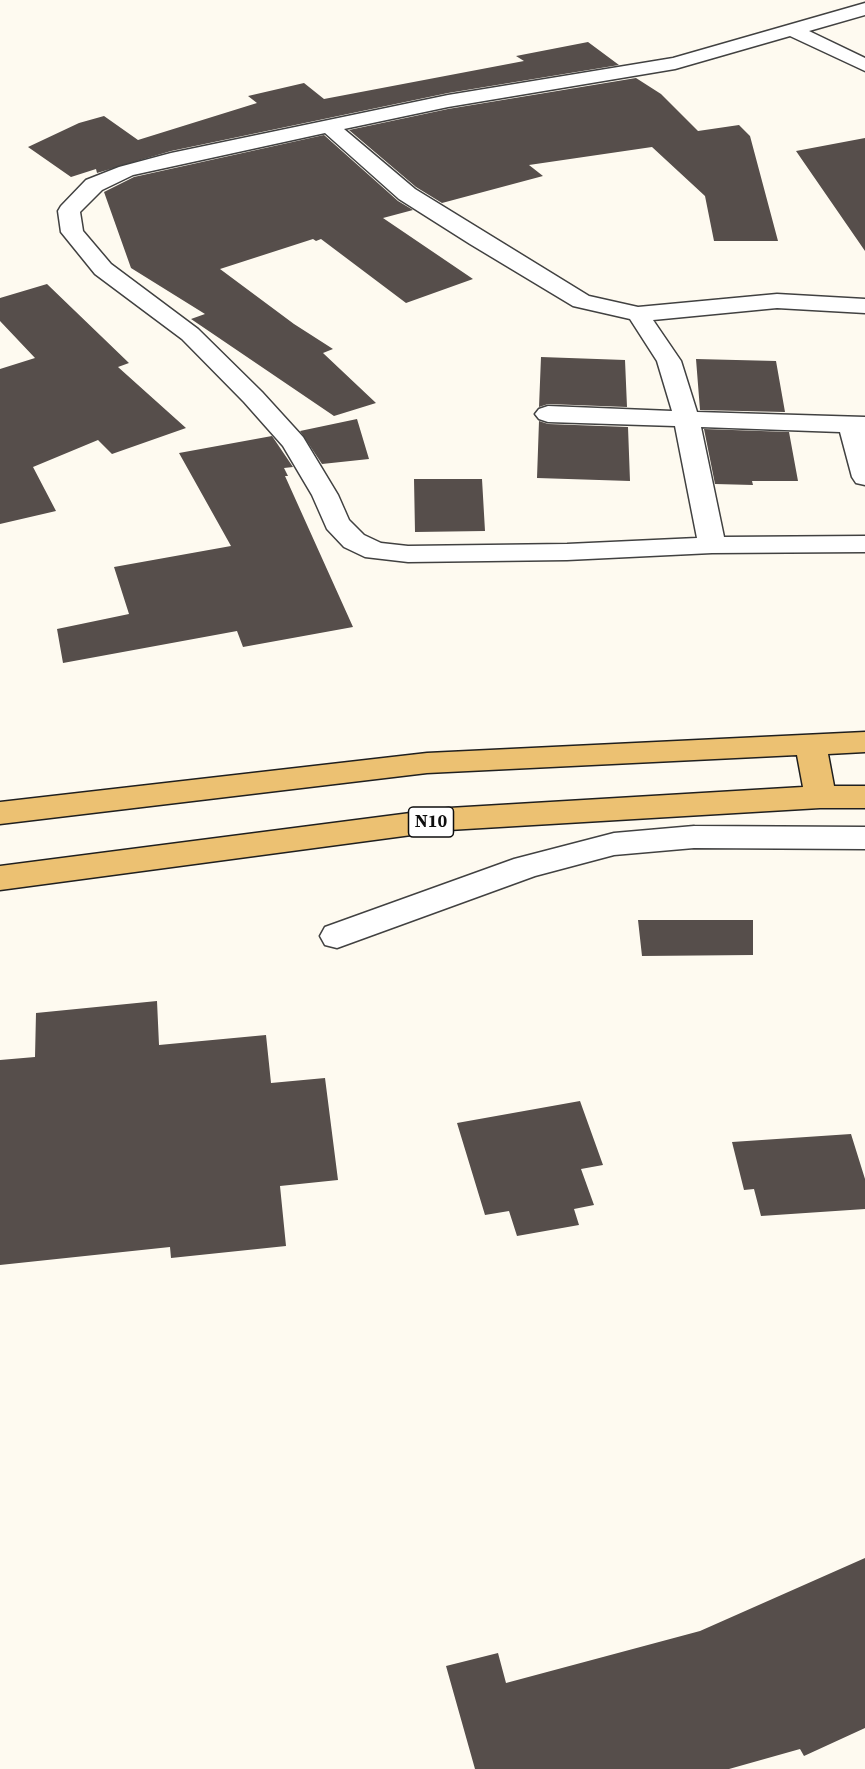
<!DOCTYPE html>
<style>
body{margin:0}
canvas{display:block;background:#fefaf0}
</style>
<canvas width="865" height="1769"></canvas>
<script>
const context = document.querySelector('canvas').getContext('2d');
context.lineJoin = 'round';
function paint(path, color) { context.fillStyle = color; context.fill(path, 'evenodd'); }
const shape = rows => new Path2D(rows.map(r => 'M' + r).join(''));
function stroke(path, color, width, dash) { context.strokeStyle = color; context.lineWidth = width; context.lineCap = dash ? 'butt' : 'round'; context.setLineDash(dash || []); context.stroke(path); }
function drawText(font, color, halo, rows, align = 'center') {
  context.font = font + ' "Source Serif 4",serif'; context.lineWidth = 6; context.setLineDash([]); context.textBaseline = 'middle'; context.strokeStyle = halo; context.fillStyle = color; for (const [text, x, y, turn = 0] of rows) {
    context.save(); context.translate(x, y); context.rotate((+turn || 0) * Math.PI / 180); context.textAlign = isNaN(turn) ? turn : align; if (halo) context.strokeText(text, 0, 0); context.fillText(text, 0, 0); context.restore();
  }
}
paint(shape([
 [588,42,619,65,448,93,171,151,97,173,96,169,71,177,28,147,79,123,104,116,138,140,257,103,248,96,304,83,324,99,524,61,516,56],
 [636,78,661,94,698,131,739,125,750,136,778,241,714,241,705,196,652,147,529,165,543,176,442,203,416,187,349,130,448,109],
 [324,135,398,201,413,210,383,218,473,279,406,303,321,239,316,241,313,239,220,269,294,324,333,349,323,353,376,403,334,416,191,319,205,314,131,268,104,192,134,177],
 [865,138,865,251,796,151],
 [47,284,129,363,118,367,186,428,112,454,98,440,33,467,56,511,0,524,0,369,35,358,0,321,0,298],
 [541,357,625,360,627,407,548,404,539,407],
 [696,359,776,361,785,412,700,410],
 [357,419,369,459,322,464,300,431],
 [539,421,548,424,628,427,630,481,537,478],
 [704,429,789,432,798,481,752,481,753,485,715,484],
 [272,436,293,467,284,468,288,476,285,476,353,627,243,647,237,631,63,663,57,629,129,614,114,567,231,546,179,453],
 [414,479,482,479,485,531,415,532],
 [638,920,753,920,753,955,642,956],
 [157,1001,159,1045,266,1035,271,1083,325,1078,338,1180,280,1186,286,1246,171,1258,170,1247,0,1265,0,1060,35,1057,36,1013],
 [580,1101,603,1165,581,1169,594,1205,574,1209,579,1225,517,1236,509,1211,485,1215,457,1123],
 [851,1134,865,1179,865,1209,761,1216,754,1189,744,1190,732,1142],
 [865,1558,865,1728,804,1756,800,1749,729,1769,475,1769,446,1666,498,1653,506,1683,700,1631]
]), '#564e4b');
const minor = shape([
 [865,3,865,15,809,31,865,58,865,71,790,36,675,69,448,107,344,129,415,189,589,296,638,307,777,294,865,299,865,313,777,308,653,320,681,361,697,412,865,417,865,485,856,483,852,477,840,432,701,427,724,537,865,536,865,552,712,553,567,560,408,562,365,557,344,547,327,529,312,495,283,446,244,402,182,339,95,274,61,232,58,211,61,206,86,180,119,167,171,153,448,95,673,58,865,3],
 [325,133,399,199,470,244,573,306,630,319,657,361,672,411,548,406,539,409,535,414,539,419,548,422,675,426,697,538,567,544,408,546,381,543,364,535,349,520,338,495,303,437,262,392,198,329,111,264,83,231,80,212,102,190,133,175,325,133],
 [694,826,865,827,865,849,694,848,614,855,535,876,337,948,325,945,320,936,325,927,514,859,614,833,694,826]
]);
const major = shape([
 [865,732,865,752,828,754,834,786,865,786,865,808,820,808,449,830,0,890,0,866,449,808,803,787,797,755,427,773,0,824,0,802,427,753,865,732]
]);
stroke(minor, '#414141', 3);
stroke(major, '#1f1f1f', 3);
paint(minor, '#fff');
paint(major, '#ecc172');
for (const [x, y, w] of [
 [431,822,45]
]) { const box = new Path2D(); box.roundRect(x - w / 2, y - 15, w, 30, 4.5); context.fillStyle = '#fff'; context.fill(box); stroke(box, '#0e0e0e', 1.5); }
drawText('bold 18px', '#0e0e0e', null, [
 ["N10",431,822]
]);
</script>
